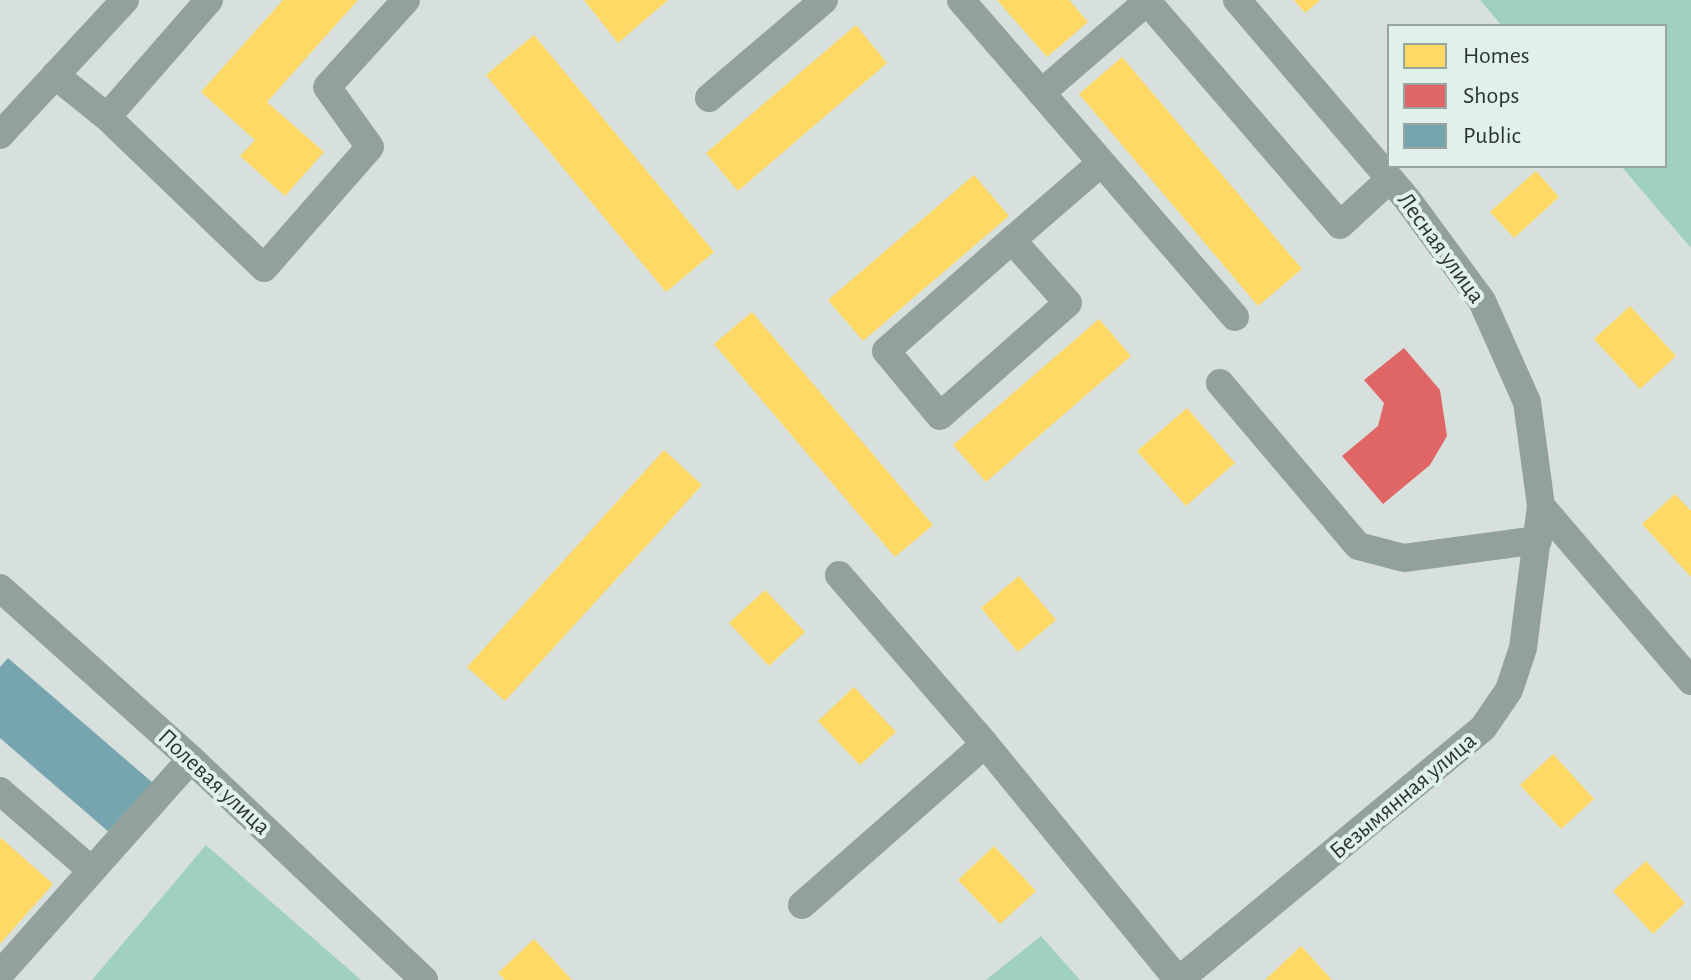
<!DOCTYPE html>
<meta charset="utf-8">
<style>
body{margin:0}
#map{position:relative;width:1691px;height:980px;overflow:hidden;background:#d7e0dd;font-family:"Alegreya Sans",sans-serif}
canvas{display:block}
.legend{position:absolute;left:1387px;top:24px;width:280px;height:144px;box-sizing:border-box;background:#e0f1eb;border:2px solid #98a5a1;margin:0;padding:10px 14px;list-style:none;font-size:24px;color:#2d3331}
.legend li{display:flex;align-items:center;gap:16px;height:40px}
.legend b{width:40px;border:2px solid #98a5a1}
</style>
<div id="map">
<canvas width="1691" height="980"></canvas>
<ul class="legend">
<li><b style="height:22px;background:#ffd966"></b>Homes</li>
<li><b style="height:22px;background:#e06666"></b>Shops</li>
<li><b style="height:22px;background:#76a5af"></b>Public</li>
</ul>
</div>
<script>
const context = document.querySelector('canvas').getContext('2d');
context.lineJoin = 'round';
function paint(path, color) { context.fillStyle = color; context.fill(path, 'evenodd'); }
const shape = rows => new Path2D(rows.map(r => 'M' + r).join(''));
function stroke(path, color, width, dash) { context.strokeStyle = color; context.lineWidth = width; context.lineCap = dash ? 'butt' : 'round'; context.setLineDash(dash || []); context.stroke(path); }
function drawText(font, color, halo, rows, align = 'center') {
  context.font = font + ' "Alegreya Sans",sans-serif'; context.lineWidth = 8; context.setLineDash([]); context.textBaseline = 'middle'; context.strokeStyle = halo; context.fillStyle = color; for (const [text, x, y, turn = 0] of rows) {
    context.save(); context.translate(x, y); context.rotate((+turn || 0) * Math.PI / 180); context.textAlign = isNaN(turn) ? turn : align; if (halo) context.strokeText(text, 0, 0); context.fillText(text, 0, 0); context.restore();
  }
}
paint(shape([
 [1480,0,1691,0,1691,248,1621,166,1665,166,1665,26,1502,26],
 [206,845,361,980,92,980],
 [1041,936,1080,980,986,980]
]), '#9fd0c0');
paint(shape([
 [283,0,358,0,267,102,324,152,285,196,240,156,255,140,201,92],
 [584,0,668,0,618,43],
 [997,0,1069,0,1088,22,1047,57],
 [1294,0,1320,0,1305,13],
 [856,25,887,63,738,191,706,153],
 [534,35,714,252,666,292,486,75],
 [1122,57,1302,269,1258,306,1079,94],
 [1536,171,1559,197,1514,238,1490,212],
 [974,175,1009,216,863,341,828,300],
 [1630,306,1676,356,1640,389,1594,339],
 [752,312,933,525,895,557,714,344],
 [1099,319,1131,356,986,482,953,445],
 [1187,408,1235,463,1186,506,1137,451],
 [664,450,702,485,505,701,467,667],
 [1675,494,1691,511,1691,577,1642,524],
 [1019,576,1056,620,1018,652,981,608],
 [765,590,805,632,769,666,729,623],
 [854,687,896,732,860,765,818,721],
 [1553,754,1594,799,1561,829,1520,785],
 [0,837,53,884,0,944],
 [994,846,1036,891,1000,924,958,880],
 [1646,861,1685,903,1653,934,1613,891],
 [534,939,572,980,505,980,498,973],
 [1301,946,1332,980,1265,980]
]), '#ffd966');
paint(shape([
 [1404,348,1440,390,1447,436,1430,465,1383,504,1342,456,1378,426,1384,403,1364,380]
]), '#e06666');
paint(shape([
 [8,658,153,783,110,833,0,738,0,667]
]), '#76a5af');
stroke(shape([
 [961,0,1235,317],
 [1146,0,1340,225,1390,179],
 [55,75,107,117,264,268,370,147,327,87,406,0],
 [1041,93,1149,0],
 [709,98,824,0],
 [107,117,209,0],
 [0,135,125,0],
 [1012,240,886,351,940,416,1068,303,1012,240,1101,163],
 [1220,383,1358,546,1404,558,1538,540],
 [1541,506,1691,681],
 [839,575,985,744,1178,980],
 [0,588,191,759,424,980],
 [0,791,90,869],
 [802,905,985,744],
 [0,974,191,759],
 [1179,980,1483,728,1509,690,1523,648,1541,506,1527,402,1482,301,1407,199,1237,0]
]), '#92a19c', 28);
drawText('24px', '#2d3331', '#e0f1eb', [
 ["Лесная улица",1441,248,54],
 ["Полевая улица",214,782,43],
 ["Безымянная улица",1403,796,-40]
]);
</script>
